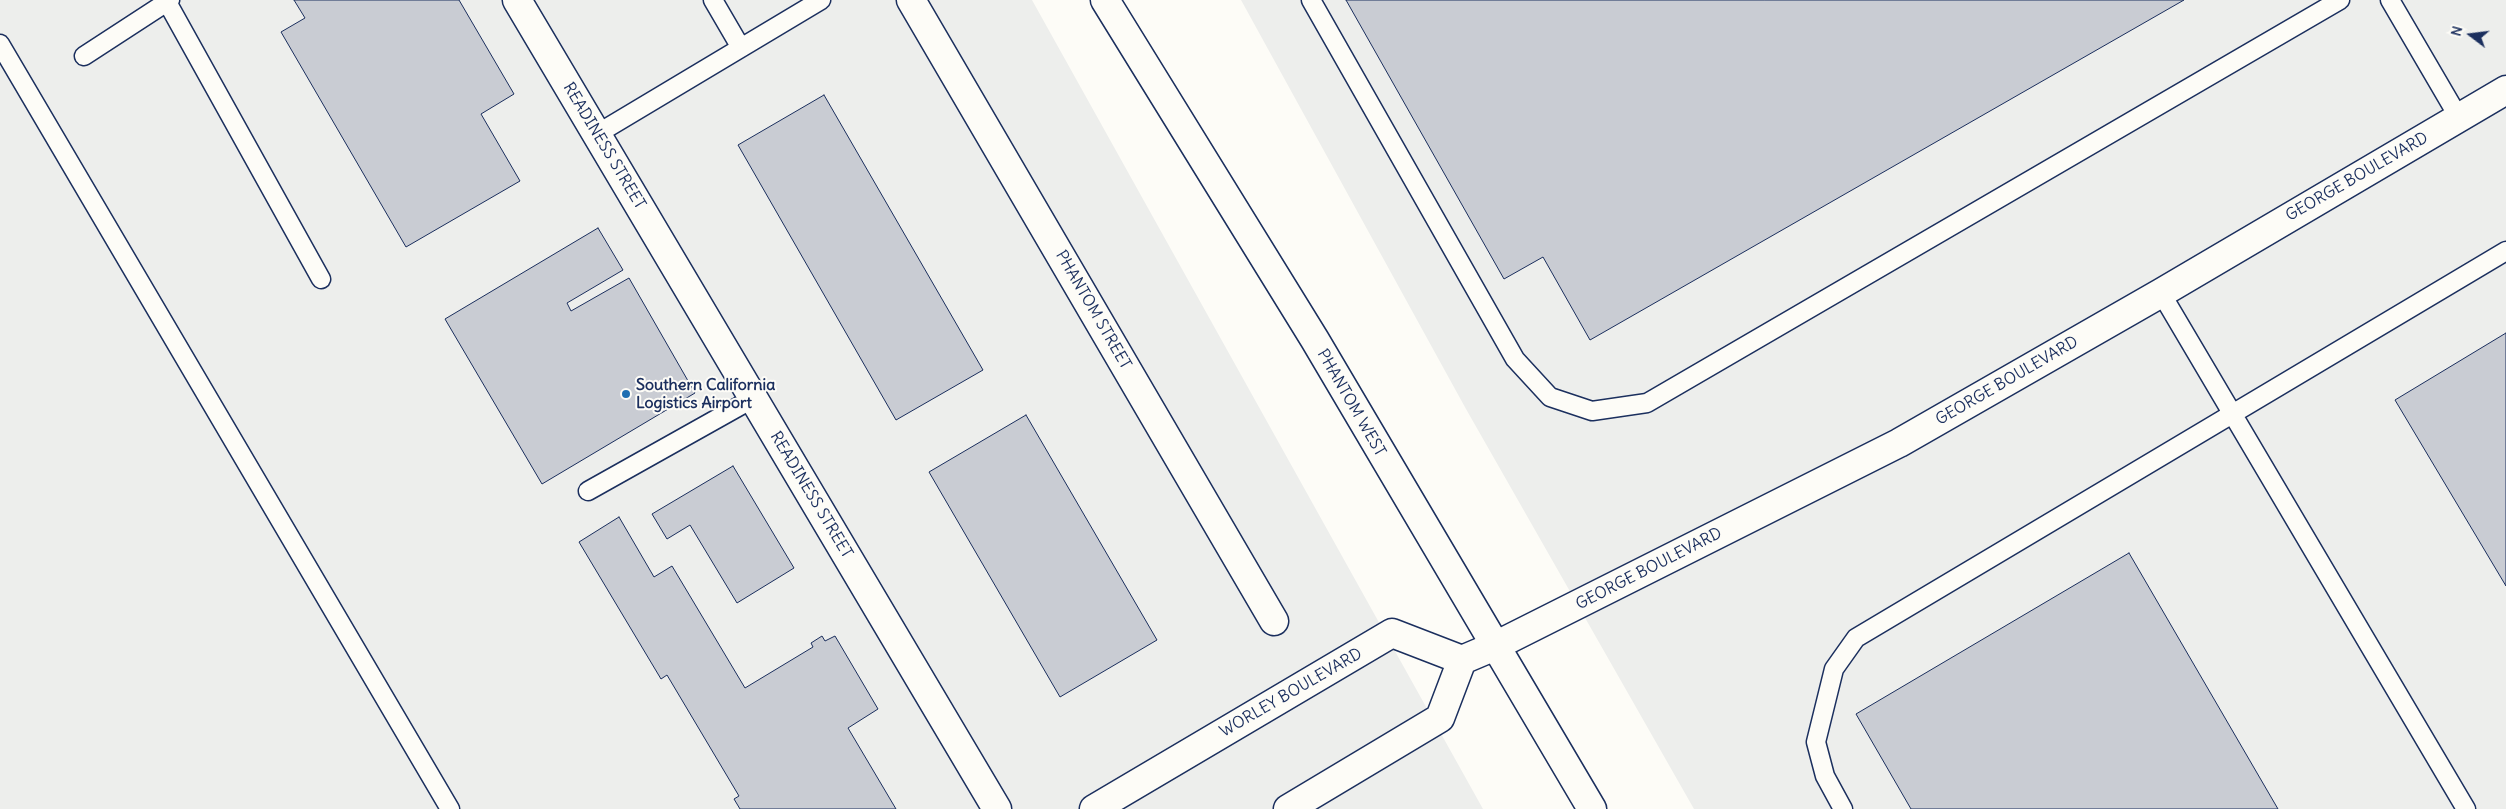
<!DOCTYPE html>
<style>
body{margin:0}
#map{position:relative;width:2506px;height:809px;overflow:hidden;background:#fdfcf7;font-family:Delius,sans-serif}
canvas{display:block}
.north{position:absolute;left:2446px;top:10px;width:50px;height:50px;-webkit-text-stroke:4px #fdfcf7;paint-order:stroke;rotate:285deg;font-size:14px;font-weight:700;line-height:20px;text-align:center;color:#1b2f5e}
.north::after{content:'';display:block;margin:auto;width:18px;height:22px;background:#1b2f5e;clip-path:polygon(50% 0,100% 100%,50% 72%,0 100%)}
</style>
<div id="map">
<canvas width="2506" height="809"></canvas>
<div class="north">N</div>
</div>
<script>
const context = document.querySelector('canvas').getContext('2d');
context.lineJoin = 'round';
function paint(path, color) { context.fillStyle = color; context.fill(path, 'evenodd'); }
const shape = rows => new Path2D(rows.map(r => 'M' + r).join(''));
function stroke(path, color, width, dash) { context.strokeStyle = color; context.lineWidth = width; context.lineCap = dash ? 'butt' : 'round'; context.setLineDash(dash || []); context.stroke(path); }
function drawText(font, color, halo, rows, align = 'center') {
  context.font = font + ' Delius,sans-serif'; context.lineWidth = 4; context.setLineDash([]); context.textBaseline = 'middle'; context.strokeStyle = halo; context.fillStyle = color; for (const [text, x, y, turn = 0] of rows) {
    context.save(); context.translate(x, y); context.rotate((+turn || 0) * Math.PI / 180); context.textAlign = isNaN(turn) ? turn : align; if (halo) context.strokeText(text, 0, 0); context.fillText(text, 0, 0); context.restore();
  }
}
paint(shape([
 [0,0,1032,0,1483,809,0,809],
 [1241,0,2506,0,2506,809,1694,809,1466,409]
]), '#edeeec');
const building = shape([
 [294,0,459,0,514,94,481,114,520,181,406,247,281,32,305,18,294,0],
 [1346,0,2184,0,1590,340,1543,257,1504,279,1346,0],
 [824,95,983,370,896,420,738,145,824,95],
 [598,228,623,270,567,303,571,311,629,278,695,393,542,484,445,319,598,228],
 [2506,333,2506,586,2395,400,2506,333],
 [1026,415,1157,640,1060,697,929,472,1026,415],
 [733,466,794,568,737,603,690,525,667,539,652,514,733,466],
 [619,517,654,577,672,566,745,688,813,647,811,643,822,636,825,641,835,636,878,709,848,728,896,809,740,809,734,799,739,796,667,675,661,679,579,542,619,517],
 [2129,553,2278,809,1911,809,1856,714,2129,553]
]);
paint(building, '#c9ccd3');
stroke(building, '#1b2f5e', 1);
const lane = shape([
 [170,0,167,2,321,279],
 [713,0,741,48],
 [1311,0,1515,359,1550,397,1592,411,1647,403,2340,0],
 [2390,0,2459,118],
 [0,44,450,809],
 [84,56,167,2],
 [597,134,821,0],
 [2161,293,2466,809],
 [588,491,754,398],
 [1843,809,1825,776,1816,742,1834,669,1856,638,2506,251]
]);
const street = shape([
 [517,0,997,809],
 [911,0,1274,621],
 [1094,809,1392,633,1462,660,1495,646,1899,443,2161,293,2506,90],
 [1288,809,1440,718,1462,660]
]);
const secondary = shape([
 [1105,0,1315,340,1592,809]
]);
stroke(lane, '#1b2f5e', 21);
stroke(street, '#1b2f5e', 31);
stroke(secondary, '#1b2f5e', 31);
stroke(lane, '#fdfcf7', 18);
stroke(street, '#fdfcf7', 28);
stroke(secondary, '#fdfcf7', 28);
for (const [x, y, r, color] of [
 [626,394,5,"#1f6fb2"]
]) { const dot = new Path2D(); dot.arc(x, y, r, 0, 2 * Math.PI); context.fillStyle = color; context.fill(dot); stroke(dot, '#fdfcf7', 2); }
drawText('16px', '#1b2f5e', '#fdfcf7', [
 ["READINESS STREET",604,146,59],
 ["GEORGE BOULEVARD",2357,177,-30],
 ["PHANTOM STREET",1093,310,60],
 ["GEORGE BOULEVARD",2007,381,-30],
 ["PHANTOM WEST",1351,403,60],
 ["READINESS STREET",811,495,59],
 ["GEORGE BOULEVARD",1649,569,-27],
 ["WORLEY BOULEVARD",1291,693,-30]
]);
drawText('bold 16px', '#1b2f5e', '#fdfcf7', [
 ["Southern California",636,385],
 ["Logistics Airport",636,403]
], 'left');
</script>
